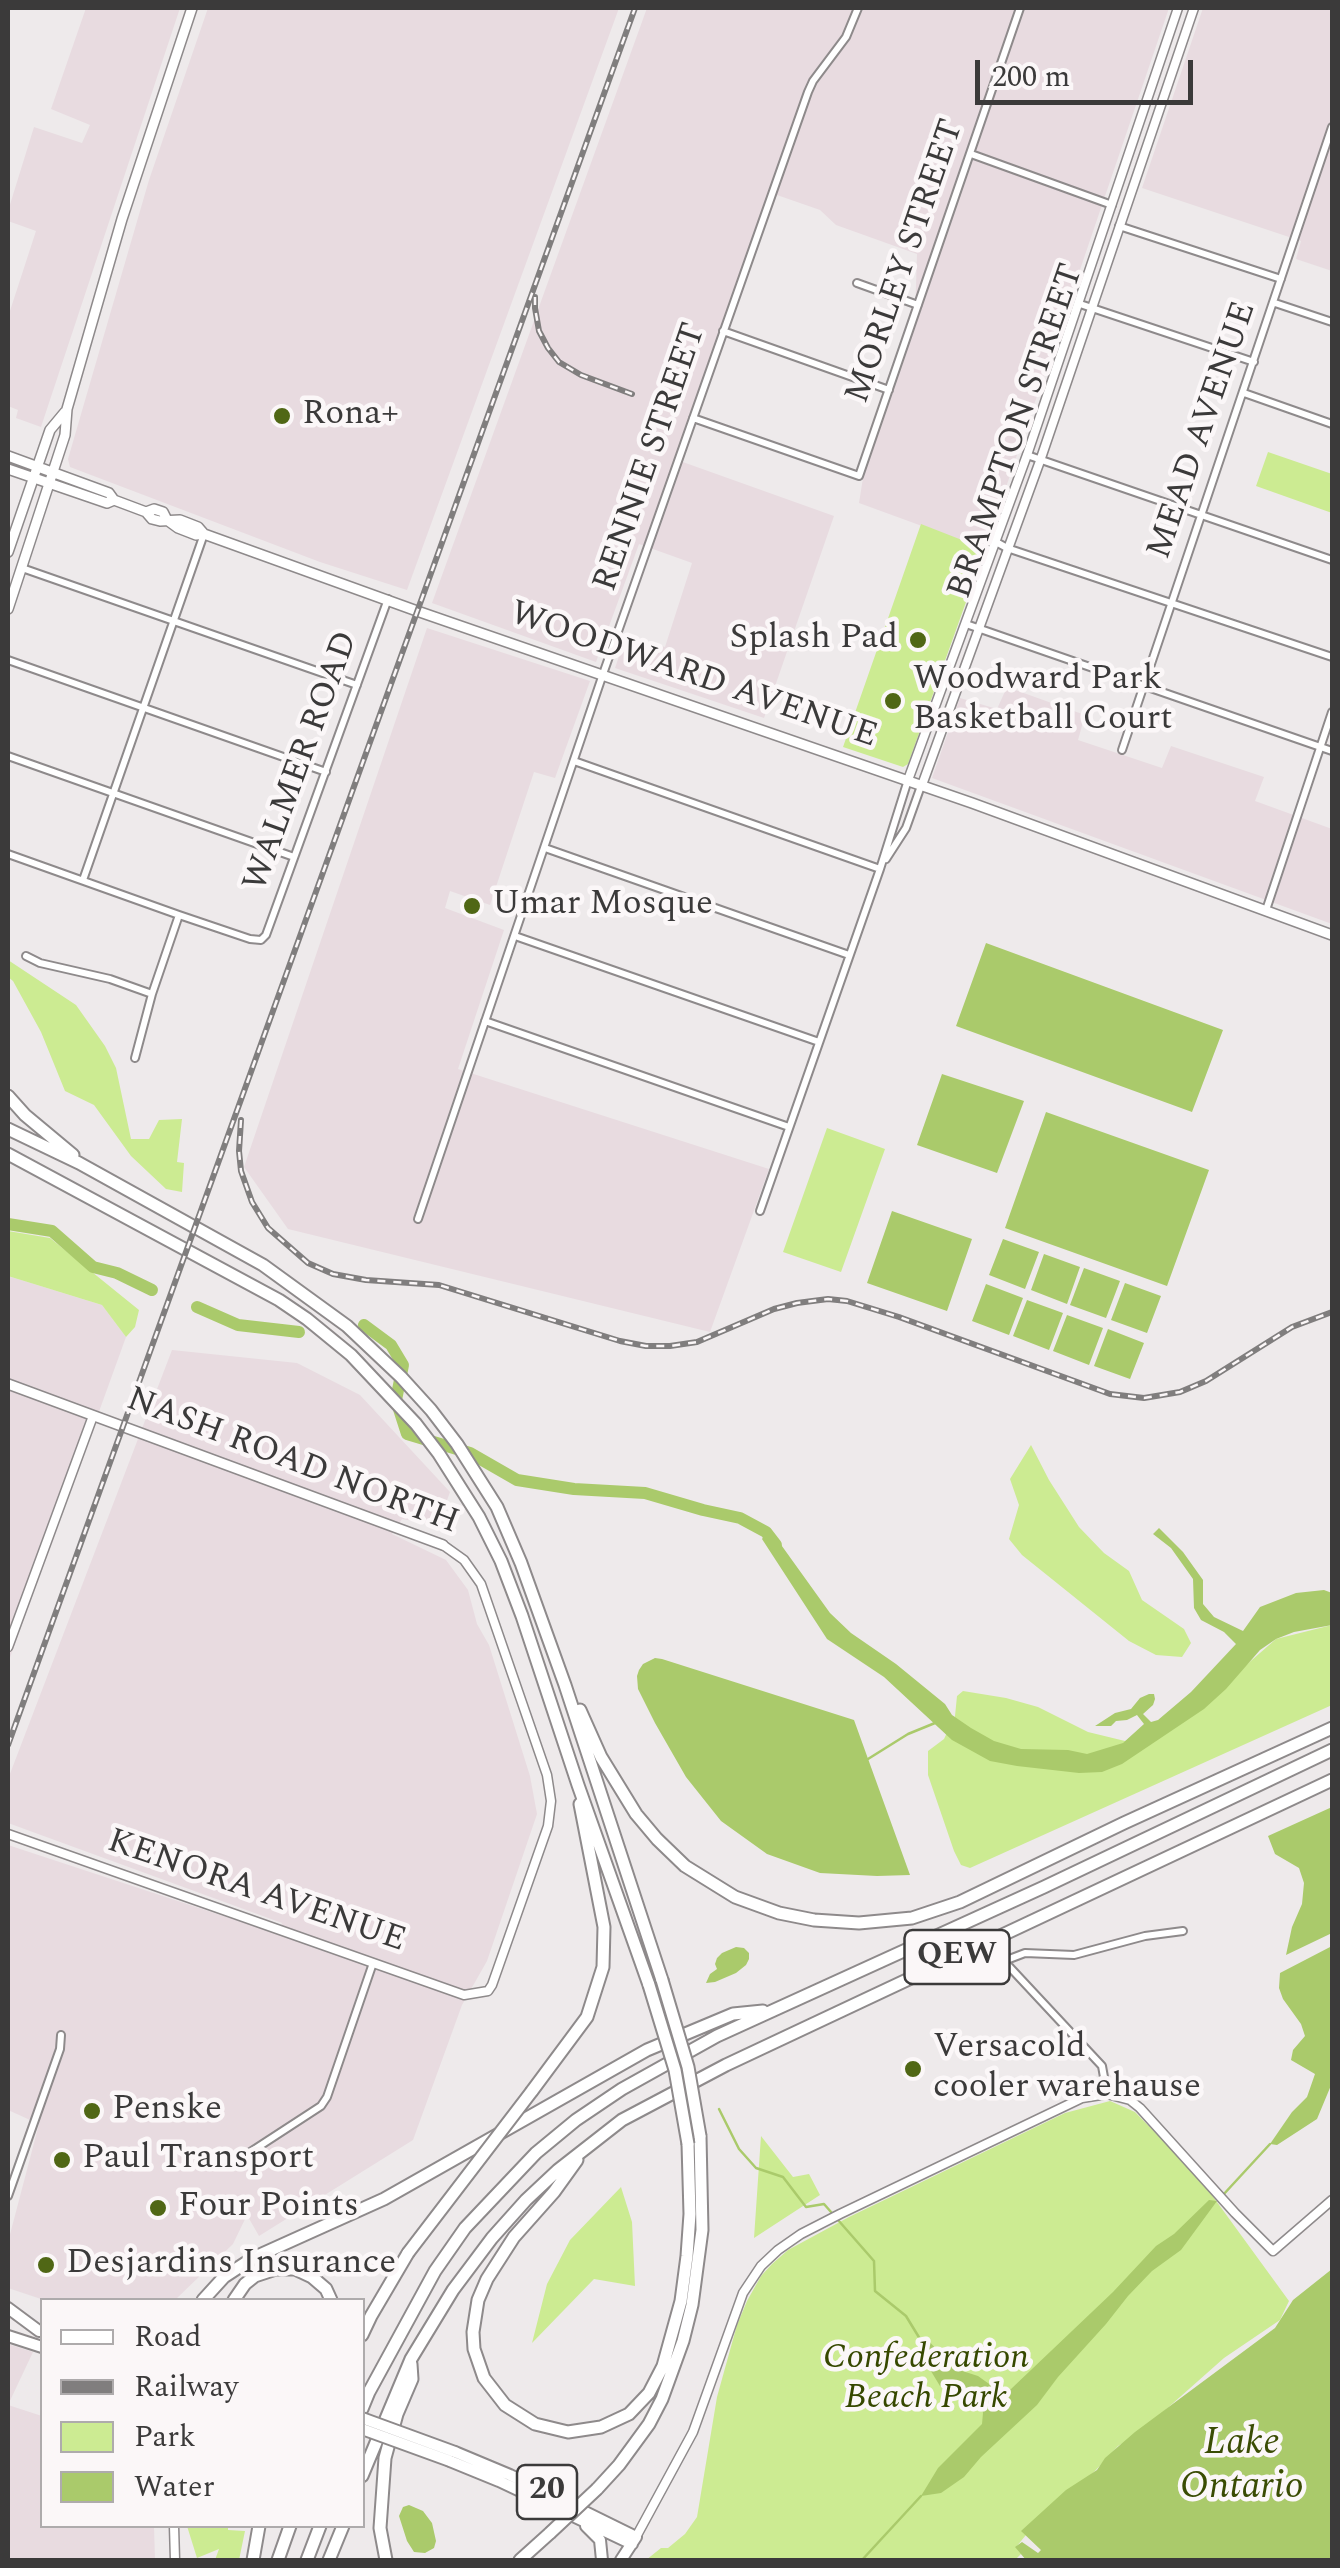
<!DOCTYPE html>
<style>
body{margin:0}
#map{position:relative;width:1340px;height:2568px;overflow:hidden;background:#eeeaeb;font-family:Spectral,serif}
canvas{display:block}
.frame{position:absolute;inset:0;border:10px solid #3b3a3a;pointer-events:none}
.legend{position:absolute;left:40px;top:2298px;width:325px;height:230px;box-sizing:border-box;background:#fbf7f8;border:2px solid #aeabac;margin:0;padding:12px 18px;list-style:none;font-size:30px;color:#3b3a3a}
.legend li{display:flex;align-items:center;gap:20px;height:50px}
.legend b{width:50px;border:2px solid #aeabac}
.scale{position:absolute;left:975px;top:60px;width:218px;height:45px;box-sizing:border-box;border:5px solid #3b3a3a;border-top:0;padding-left:12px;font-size:30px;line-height:35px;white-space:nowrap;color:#3b3a3a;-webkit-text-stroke:8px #fbf7f8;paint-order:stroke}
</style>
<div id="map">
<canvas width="1340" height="2568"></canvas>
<div class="frame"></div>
<ul class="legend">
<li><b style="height:12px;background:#fff"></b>Road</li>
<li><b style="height:12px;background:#807e7e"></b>Railway</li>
<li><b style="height:28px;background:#cceb92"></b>Park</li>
<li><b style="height:28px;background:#aaca6b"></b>Water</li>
</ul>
<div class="scale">200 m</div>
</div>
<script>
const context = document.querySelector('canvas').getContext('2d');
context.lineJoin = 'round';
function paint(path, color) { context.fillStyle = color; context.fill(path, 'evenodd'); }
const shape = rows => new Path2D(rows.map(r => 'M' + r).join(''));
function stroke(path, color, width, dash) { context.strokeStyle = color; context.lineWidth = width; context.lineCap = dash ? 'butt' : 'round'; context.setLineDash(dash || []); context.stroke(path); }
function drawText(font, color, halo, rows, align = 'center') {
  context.font = font + ' Spectral,serif'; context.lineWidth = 9; context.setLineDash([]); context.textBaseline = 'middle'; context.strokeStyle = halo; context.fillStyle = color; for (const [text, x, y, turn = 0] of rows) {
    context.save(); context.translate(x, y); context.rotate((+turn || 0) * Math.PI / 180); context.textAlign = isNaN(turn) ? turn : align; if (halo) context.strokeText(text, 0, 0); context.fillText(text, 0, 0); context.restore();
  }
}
paint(shape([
 [86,8,180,8,41,427,16,418,18,410,8,406,8,317,36,231,8,221,8,211,34,127,82,143,90,125,51,109],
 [208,8,619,8,407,590,320,562,70,467,68,459,149,180],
 [647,8,1169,8,985,549,859,503,863,478,915,317,917,254,836,225,820,210,777,195,725,332,690,413,680,461,834,516,764,718,615,668,626,636,665,647,692,563,639,544,596,662,432,603],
 [1203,8,1332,8,1332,271,1296,259,1301,241,1142,188],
 [427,628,590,681,555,778,534,772,490,905,450,891,445,908,504,930,458,1069,769,1169,710,1332,288,1229,244,1167],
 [1007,687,1085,715,1078,740,1162,768,1171,746,1264,777,1255,801,1332,829,1332,924,932,778,960,698,997,709],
 [8,1276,102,1305,126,1337,8,1663],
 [172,1350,297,1363,360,1395,450,1492,438,1525,402,1519,392,1534,446,1560,468,1590,477,1624,489,1645,530,1776,537,1814,487,1961,462,2005,413,2140,259,2236,247,2215,233,2244,175,2300,44,2300,8,2288,8,2242,39,2124,8,2110,8,1845,278,1934,282,1923,8,1823,8,1779],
 [8,2344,33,2352,8,2405,42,2416,42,2526,154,2526,155,2560,8,2560]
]), '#e8dbe0');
paint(shape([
 [1268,452,1332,474,1332,513,1256,486],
 [921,524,985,549,908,764,903,767,843,747],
 [8,960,76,1005,105,1046,116,1068,131,1139,149,1139,159,1120,182,1119,177,1162,184,1163,182,1192,166,1189,131,1156,94,1105,65,1091,41,1032,13,981,8,977],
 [827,1128,885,1149,841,1272,783,1252],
 [8,1231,50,1238,139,1310,135,1327,126,1337,102,1305,8,1276],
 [1031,1445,1049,1480,1079,1527,1104,1553,1129,1571,1142,1600,1184,1629,1191,1643,1182,1657,1156,1655,1129,1641,1022,1555,1009,1539,1019,1505,1010,1479],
 [1332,1625,1332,1705,970,1868,961,1865,954,1851,928,1775,928,1751,944,1739,955,1716,957,1696,963,1691,1006,1698,1038,1707,1088,1732,1125,1741,1166,1727,1213,1694,1276,1639],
 [1110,2101,1135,2112,1198,2176,1289,2301,1280,2320,1224,2358,1136,2436,1118,2446,1095,2471,1030,2530,1017,2546,1023,2552,1015,2560,646,2560,661,2548,668,2548,685,2534,697,2517,717,2397,737,2325,747,2301,761,2276,772,2264,788,2250,849,2217,1065,2113],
 [761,2136,793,2177,809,2174,820,2195,754,2238],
 [621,2187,632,2222,635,2286,594,2279,532,2343,547,2284,570,2240],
 [187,2526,228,2526,228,2530,245,2531,239,2560,215,2560,219,2549,197,2558]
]), '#cceb92');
paint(shape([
 [986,943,1223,1030,1192,1112,956,1026],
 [942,1074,1024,1101,997,1173,917,1145],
 [1046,1112,1209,1170,1167,1286,1005,1228],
 [892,1211,972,1239,947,1311,867,1283],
 [1003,1239,1039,1252,1025,1289,989,1275],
 [1044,1254,1080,1267,1067,1304,1031,1290],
 [1084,1268,1120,1281,1106,1318,1070,1305],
 [1125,1283,1161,1296,1147,1333,1111,1320],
 [986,1284,1023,1298,1009,1335,972,1321],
 [1027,1300,1063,1313,1049,1350,1013,1336],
 [1067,1315,1103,1328,1089,1365,1053,1351],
 [1108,1329,1144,1343,1130,1379,1094,1366],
 [769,1528,830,1613,851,1633,896,1664,945,1704,952,1715,971,1728,994,1741,1021,1749,1068,1750,1087,1754,1123,1743,1144,1724,1137,1715,1127,1720,1116,1721,1111,1726,1095,1726,1115,1713,1131,1709,1140,1698,1149,1694,1154,1694,1155,1699,1153,1705,1143,1714,1151,1722,1158,1720,1191,1692,1236,1644,1224,1632,1201,1620,1194,1608,1193,1579,1171,1548,1153,1534,1159,1528,1183,1552,1203,1580,1203,1604,1214,1617,1243,1631,1260,1607,1296,1593,1324,1590,1332,1593,1332,1625,1294,1632,1276,1639,1260,1650,1226,1689,1204,1709,1122,1764,1102,1772,1079,1773,1017,1766,990,1761,952,1740,884,1677,827,1639,762,1539],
 [655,1658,662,1659,854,1720,910,1875,877,1876,820,1873,767,1854,721,1821,686,1777,655,1723,638,1689,637,1676,639,1670,643,1664],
 [1332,1807,1332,1933,1286,1955,1292,1927,1302,1904,1304,1883,1299,1868,1275,1854,1268,1836],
 [1332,1946,1332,2083,1317,2119,1277,2145,1270,2144,1292,2112,1307,2097,1315,2074,1291,2060,1293,2050,1305,2036,1301,2024,1283,1999,1279,1988,1280,1973],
 [736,1947,744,1948,749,1953,749,1959,746,1965,736,1973,715,1982,706,1983,710,1974,717,1969,715,1964,717,1958,722,1953],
 [1209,2200,1217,2201,1181,2250,1152,2271,1128,2296,1106,2324,1058,2377,1037,2405,981,2457,964,2477,941,2493,921,2496,938,2468,982,2424,983,2413,981,2404,970,2394,940,2386,923,2358,920,2339,928,2340,953,2368,978,2376,992,2386,1011,2389,1113,2292,1156,2246,1174,2234],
 [1332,2269,1332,2560,1026,2560,1015,2547,1022,2542,1038,2553,1041,2550,1021,2531,1066,2490,1097,2470,1105,2458,1135,2432,1275,2328,1293,2300],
 [409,2505,423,2511,432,2523,436,2541,434,2548,425,2553,414,2552,407,2541,399,2516,403,2507]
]), '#aaca6b');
stroke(shape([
 [868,1759,908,1734,935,1723],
 [719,2109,739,2149,756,2168,783,2177,806,2207,824,2204,874,2261,875,2291,906,2316,920,2339],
 [1223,2195,1270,2144],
 [862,2560,921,2496]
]), '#aaca6b', 2.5);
stroke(shape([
 [8,1224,52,1231,93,1267,117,1273,152,1290],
 [197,1307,238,1325,299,1332],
 [364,1325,391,1345,403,1365,396,1400,407,1434,470,1453,517,1480,574,1489,645,1493,703,1510,740,1518,766,1532,776,1545]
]), '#aaca6b', 12);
const minor = shape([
 [971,154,1112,205],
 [1119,226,1281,279],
 [857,283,918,305],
 [1275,303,1332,322],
 [1080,304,1254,362],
 [723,331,889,390],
 [1244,393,1332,424],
 [693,418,859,476,1020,8],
 [1027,455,1332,560],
 [996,542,1007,548,1332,657],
 [22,568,357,685],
 [966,624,1332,751],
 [8,660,326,772],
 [1122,750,1332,127],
 [8,756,294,857],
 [574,761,880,869],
 [545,848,849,955],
 [8,854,179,915,250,939,261,940,266,935,388,599],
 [886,859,906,828,921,786],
 [83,880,204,534],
 [1266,910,1332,712],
 [515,936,819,1042],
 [26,956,40,963,110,979,152,994],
 [485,1021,789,1127],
 [135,1058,152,994,179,915],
 [760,1211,880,869,908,780],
 [418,1219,603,674,808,92,813,81,846,37,858,8],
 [1107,2094,1102,2066,1004,1961,1025,1953,1074,1955,1145,1936,1183,1931],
 [232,2164,321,2106,327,2097,373,1963],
 [8,2196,60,2049,61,2035]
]);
const tertiary = shape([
 [908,780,1027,455,1178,8],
 [922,785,1040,461,1194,8],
 [8,1647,93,1416],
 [8,1834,464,1995,488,1991,492,1985,548,1826,551,1801,547,1775,481,1584,464,1560,443,1545],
 [174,2526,175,2560],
 [636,2537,693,2432,743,2293,761,2266,778,2250,801,2234,840,2214,1082,2098,1107,2094,1130,2100,1140,2108,1235,2213,1273,2251,1332,2200]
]);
const secondary = shape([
 [8,456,109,493,114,500,146,512,152,519,160,521,180,520,198,527,204,534],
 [8,469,107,503,114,500],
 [146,512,154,509,163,512,167,520,178,528,196,535,204,534,417,611,972,803,1332,935],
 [8,552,50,430,65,412],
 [8,609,65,435,67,409,122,219,192,8],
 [8,1384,443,1545]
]);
const primary = shape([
 [8,2308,39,2331],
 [8,2336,42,2347],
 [455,2452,510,2475,636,2537,621,2560],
 [450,2461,499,2481,632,2544],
 [586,2526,600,2540,602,2560]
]);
const motorway = shape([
 [8,1096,25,1115,73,1155],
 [8,1129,79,1163,263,1265,347,1326,401,1377,431,1410,457,1444,497,1507,521,1563,565,1685,662,1980],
 [8,1154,279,1300,307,1319,351,1355,416,1424,439,1454,479,1517,501,1561,522,1616,578,1785,649,1985],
 [580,1710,601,1757,636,1814,657,1839,685,1866,735,1897,779,1913,814,1920,859,1923,912,1918,960,1902,1124,1823,1332,1728],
 [532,2091,587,2017,603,1967,604,1927,580,1804],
 [577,2160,554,2192,514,2237,487,2279,478,2300,473,2332,474,2349,484,2378,505,2405,535,2424,568,2432,601,2427,629,2414,649,2393,663,2366,681,2301,687,2256,690,2214,688,2144],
 [203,2300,224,2277,253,2258,384,2199,647,2050,733,2014,763,2011],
 [234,2300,245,2284,255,2276,276,2269,295,2269,312,2277,326,2289,331,2300],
 [362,2335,371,2316,408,2253],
 [362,2409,369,2392,435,2271,465,2228,536,2153,576,2120,622,2089,717,2036,1044,1887,1332,1750],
 [362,2476,411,2359,453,2290,492,2238,526,2200,558,2170,622,2120,726,2065,1332,1780],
 [597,2489,619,2465,649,2424,662,2399,683,2341,692,2305,702,2230,700,2136],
 [253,2560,259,2526],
 [278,2560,290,2526],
 [307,2560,320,2526],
 [329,2560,343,2526],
 [386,2560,380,2528,385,2458,397,2414,412,2379,411,2364],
 [520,2560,550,2533]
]);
stroke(minor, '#8e8a8b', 10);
stroke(tertiary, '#8e8a8b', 11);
stroke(secondary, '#8e8a8b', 12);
stroke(primary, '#8e8a8b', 14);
stroke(motorway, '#8e8a8b', 15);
stroke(minor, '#fff', 6);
stroke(tertiary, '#fff', 8);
stroke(secondary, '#fff', 9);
stroke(primary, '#fff', 10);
stroke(motorway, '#fff', 11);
const rail = shape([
 [535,297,535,308,539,331,548,348,559,362,581,375,632,394],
 [241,1120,239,1151,241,1171,252,1202,268,1228,308,1263,333,1274,366,1280,439,1285,620,1341,646,1346,670,1346,697,1342,774,1309,797,1303,828,1299,847,1301,899,1317,1110,1394,1144,1398,1180,1392,1206,1381,1292,1327,1332,1312],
 [8,1745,635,8]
]);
stroke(rail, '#807e7e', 6);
stroke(rail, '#fbf7f8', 2.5, [8]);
const primaryBridge = shape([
 [362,2418,455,2452],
 [362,2429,450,2461]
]);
const motorwayBridge = shape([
 [662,1980,688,2067,700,2136],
 [649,1985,675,2070,688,2144],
 [408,2253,532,2091],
 [550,2533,597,2489]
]);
stroke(primaryBridge, '#8e8a8b', 14, []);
stroke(motorwayBridge, '#8e8a8b', 15, []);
stroke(primaryBridge, '#fff', 10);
stroke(motorwayBridge, '#fff', 11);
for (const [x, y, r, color] of [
 [282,416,10,"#506715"],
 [918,640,10,"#506715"],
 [893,701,10,"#506715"],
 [472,906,10,"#506715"],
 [913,2069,10,"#506715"],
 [92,2111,10,"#506715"],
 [62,2160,10,"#506715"],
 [158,2208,10,"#506715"],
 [46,2265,10,"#506715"]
]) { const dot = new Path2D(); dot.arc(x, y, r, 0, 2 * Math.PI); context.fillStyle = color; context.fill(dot); stroke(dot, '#fbf7f8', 4); }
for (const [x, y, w] of [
 [957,1957,105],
 [547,2492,60]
]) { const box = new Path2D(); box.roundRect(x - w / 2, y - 27, w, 54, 8); context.fillStyle = '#fbf7f8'; context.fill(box); stroke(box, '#3b3a3a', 2.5); }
drawText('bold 32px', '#3b3a3a', null, [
 ["QEW",957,1957],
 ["20",547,2492]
]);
drawText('35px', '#3b3a3a', '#fbf7f8', [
 ["MORLEY STREET",907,262,-71],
 ["MEAD AVENUE",1204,431,-71],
 ["BRAMPTON STREET",1018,432,-71],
 ["RENNIE STREET",652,458,-71],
 ["WOODWARD AVENUE",693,677,19],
 ["WALMER ROAD",303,762,-70],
 ["NASH ROAD NORTH",292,1463,21],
 ["KENORA AVENUE",256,1893,19]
]);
drawText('35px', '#3b3a3a', '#fbf7f8', [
 ["Rona+",302,416],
 ["Splash Pad",898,640,"right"],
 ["Woodward Park",913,681],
 ["Basketball Court",913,721],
 ["Umar Mosque",492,906],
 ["Versacold",933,2049],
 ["cooler warehause",933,2089],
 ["Penske",112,2111],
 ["Paul Transport",82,2160],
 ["Four Points",178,2208],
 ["Desjardins Insurance",66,2265]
], 'left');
drawText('italic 35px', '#364800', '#fbf7f8', [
 ["Confederation",926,2360],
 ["Beach Park",926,2400]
]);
drawText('italic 38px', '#3a4c04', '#fbf7f8', [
 ["Lake",1242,2446],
 ["Ontario",1242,2490]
]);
</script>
